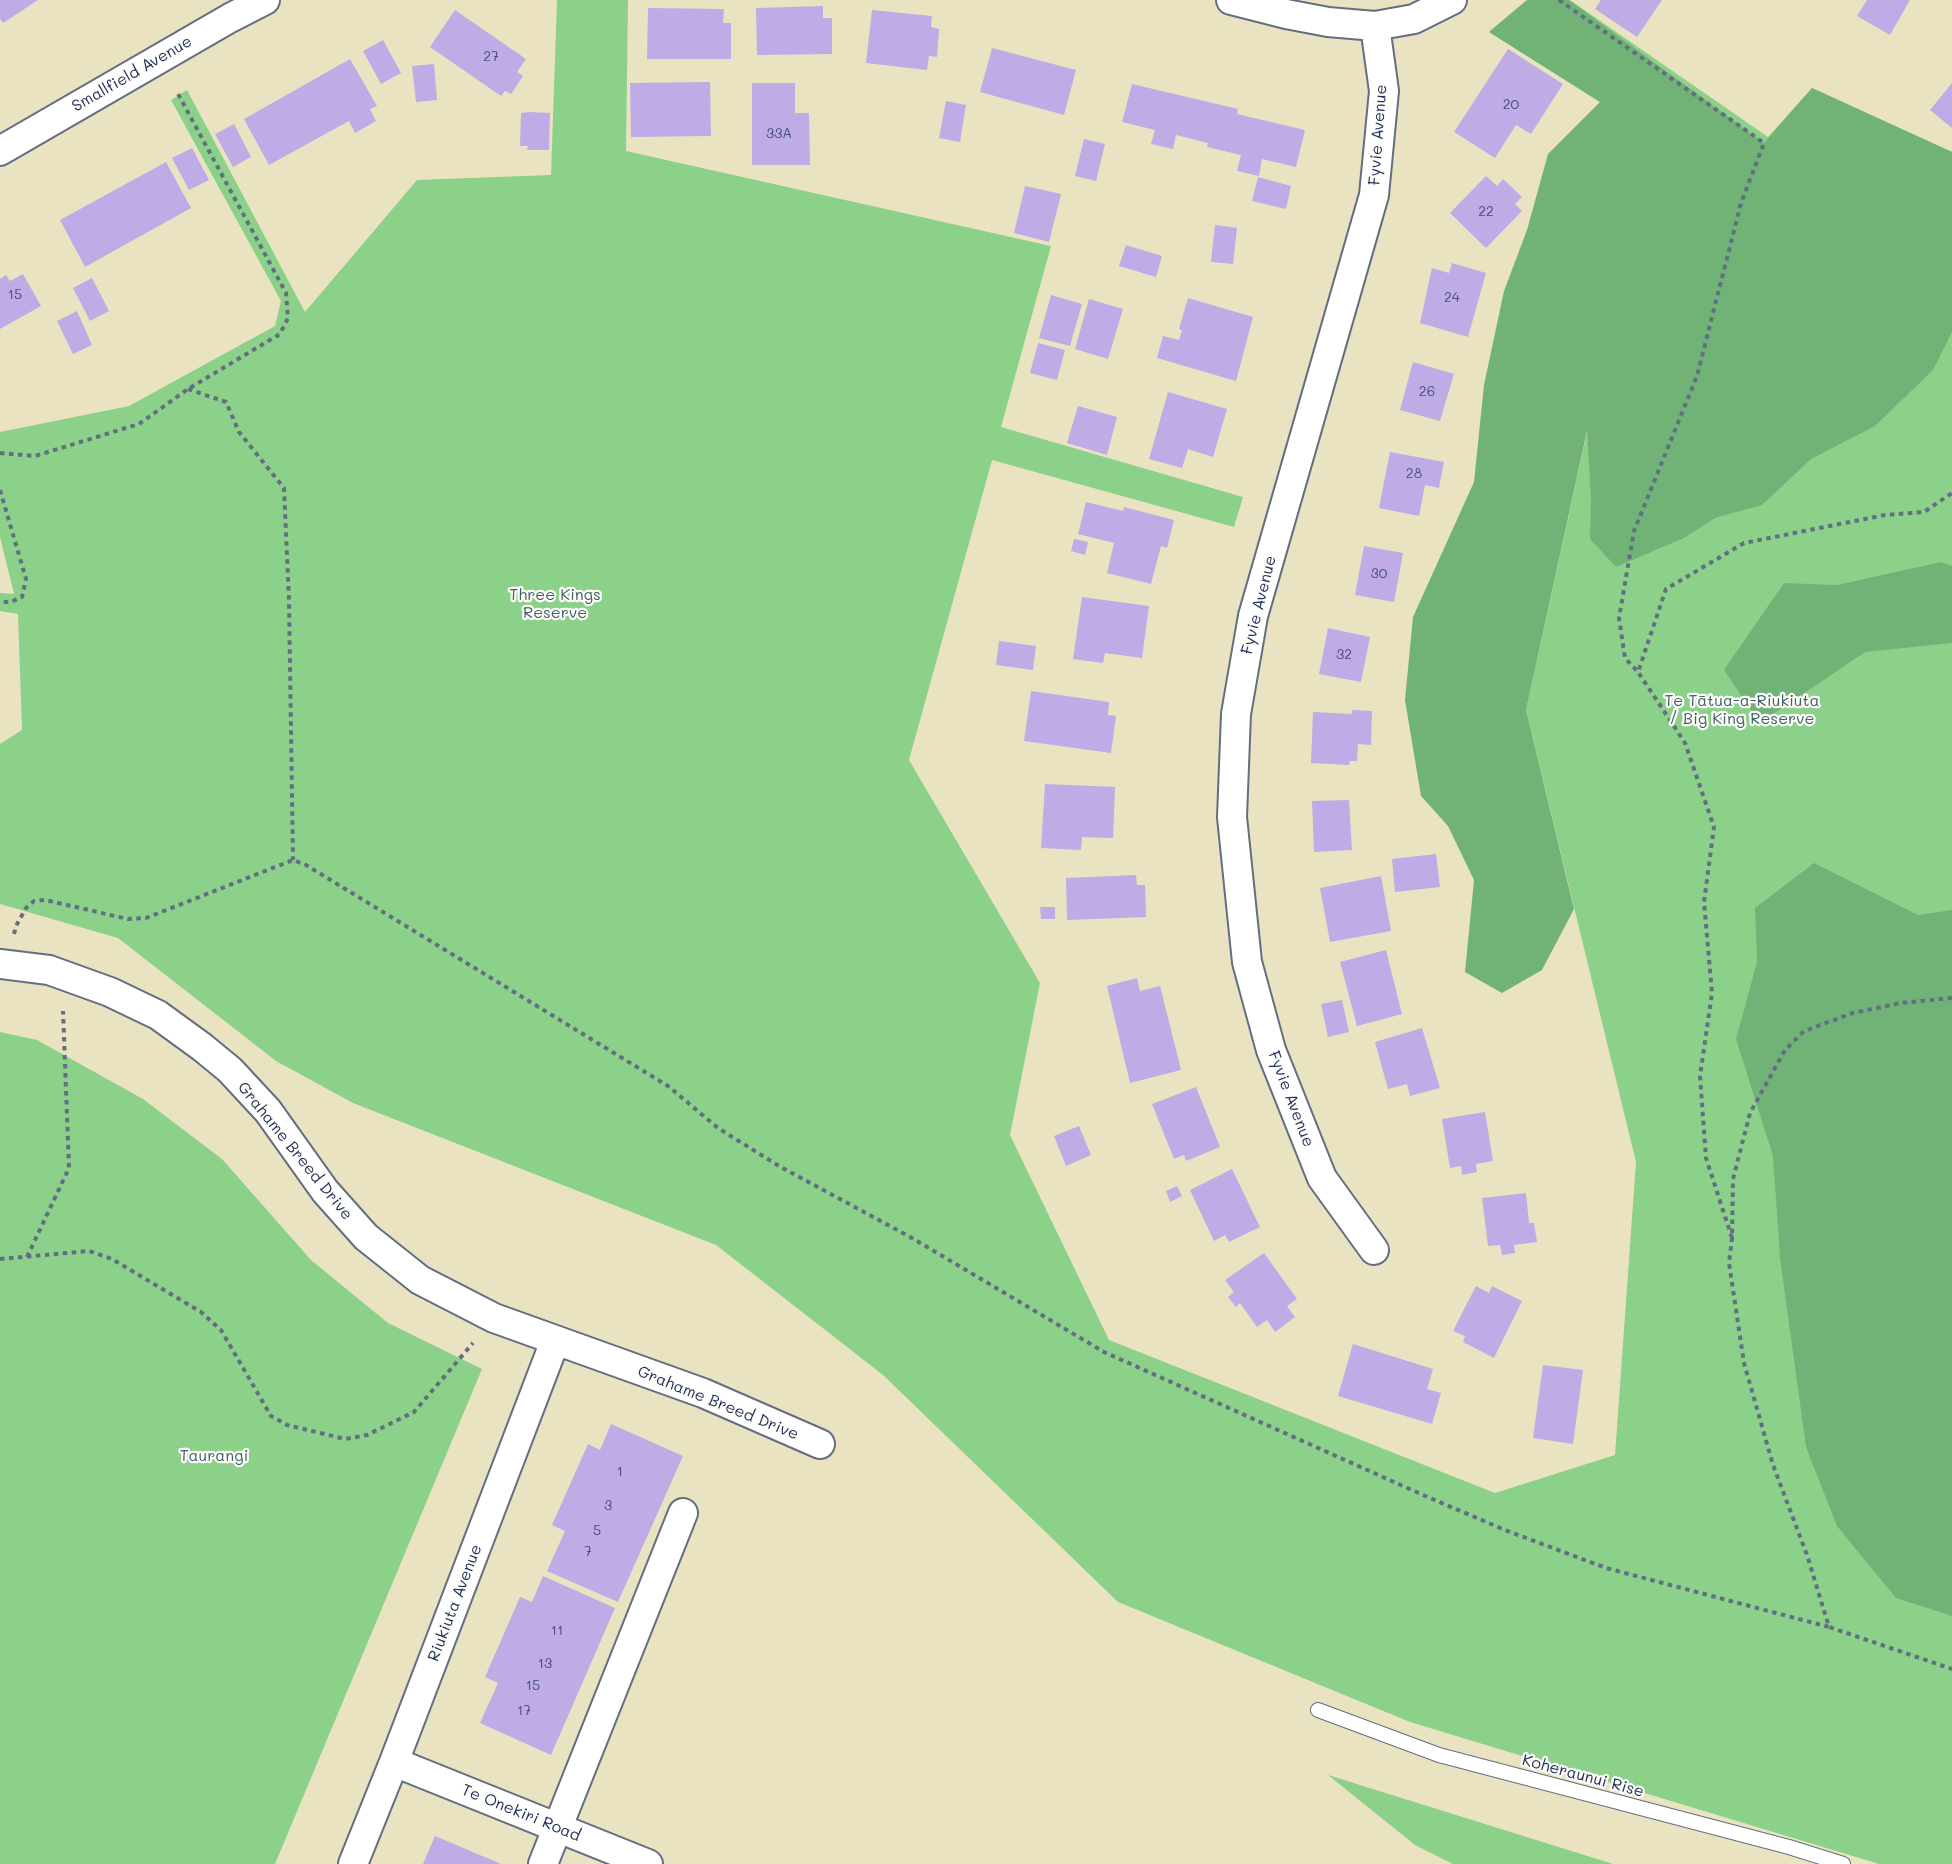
<!DOCTYPE html>
<meta charset="utf-8">
<style>
body{margin:0}
canvas{display:block;background:#eae3c1}
</style>
<canvas width="1952" height="1864"></canvas>
<script>
const context = document.querySelector('canvas').getContext('2d');
context.lineJoin = 'round';
function paint(path, color) { context.fillStyle = color; context.fill(path, 'evenodd'); }
const shape = rows => new Path2D(rows.map(r => 'M' + r).join(''));
function stroke(path, color, width, dash) { context.strokeStyle = color; context.lineWidth = width; context.lineCap = dash ? 'butt' : 'round'; context.setLineDash(dash || []); context.stroke(path); }
function drawText(font, color, halo, rows, align = 'center') {
  context.font = font + ' Mali,sans-serif'; context.lineWidth = 4.5; context.setLineDash([]); context.textBaseline = 'middle'; context.strokeStyle = halo; context.fillStyle = color; for (const [text, x, y, turn = 0] of rows) {
    context.save(); context.translate(x, y); context.rotate((+turn || 0) * Math.PI / 180); context.textAlign = isNaN(turn) ? turn : align; if (halo) context.strokeText(text, 0, 0); context.fillText(text, 0, 0); context.restore();
  }
}
paint(shape([
 [557,0,628,0,626,151,1051,246,1001,427,1243,497,1234,527,992,460,909,760,1040,983,1010,1135,1109,1340,1495,1493,1615,1455,1636,1162,1526,710,1588,428,1600,102,1489,32,1527,0,1570,0,1768,137,1812,88,1952,152,1952,1864,1879,1864,1410,1722,1118,1602,883,1375,716,1245,353,1103,276,1061,118,938,0,904,0,744,22,730,18,614,0,611,0,593,14,594,0,537,0,432,129,406,275,326,281,301,171,100,187,90,305,312,417,180,551,175],
 [0,1032,37,1040,143,1099,222,1159,311,1260,388,1323,482,1369,275,1864,0,1864],
 [1328,1775,1613,1864,1453,1864,1415,1845]
]), '#8cd18a');
paint(shape([
 [1527,0,1569,0,1764,143,1812,88,1952,152,1952,332,1933,370,1875,426,1811,459,1762,505,1715,518,1684,538,1616,567,1590,539,1591,498,1587,431,1526,710,1574,909,1542,970,1502,993,1465,972,1474,880,1448,826,1421,796,1405,700,1413,617,1474,482,1484,385,1504,291,1527,230,1548,154,1600,102,1489,32],
 [1941,562,1952,566,1952,643,1865,652,1760,723,1724,670,1784,583,1837,585],
 [1814,863,1918,915,1952,910,1952,1616,1896,1598,1837,1526,1806,1447,1780,1258,1773,1156,1736,1039,1757,962,1755,908]
]), '#71b376');
paint(shape([
 [0,0,38,0,3,23,0,19],
 [1601,0,1662,0,1637,37,1595,9],
 [1867,0,1910,0,1890,35,1857,16],
 [823,6,823,18,832,18,832,54,757,55,756,8],
 [648,8,724,9,723,23,731,23,731,59,647,59],
 [455,10,526,59,517,72,523,76,511,94,505,91,501,96,430,47],
 [872,10,932,16,931,27,939,29,937,57,929,56,927,70,866,63],
 [383,40,401,73,381,84,363,51],
 [992,48,1076,70,1064,115,980,92],
 [1508,49,1563,84,1531,134,1516,125,1495,158,1454,132],
 [350,59,377,106,370,109,376,121,355,133,349,121,269,165,244,119],
 [434,64,437,100,416,102,412,66],
 [710,82,711,136,631,137,630,83],
 [752,83,795,83,795,113,809,113,810,165,752,165],
 [1952,83,1952,128,1930,110],
 [1132,84,1238,109,1237,114,1305,130,1296,167,1262,159,1259,176,1237,171,1241,155,1207,147,1208,143,1176,135,1173,149,1151,144,1155,130,1122,122],
 [946,101,966,105,960,142,939,138],
 [529,112,550,113,549,150,527,150,528,146,520,146,521,113],
 [234,124,251,157,233,167,215,134],
 [1084,139,1105,144,1096,181,1075,176],
 [192,148,209,180,189,190,172,158],
 [166,162,191,208,85,267,60,220],
 [1486,176,1497,186,1503,179,1522,197,1515,204,1522,211,1486,248,1450,213],
 [1258,177,1291,186,1286,209,1252,201],
 [1025,186,1061,194,1049,242,1014,233],
 [1215,225,1237,228,1233,264,1211,262],
 [1126,245,1162,256,1156,277,1119,266],
 [1452,263,1486,273,1468,337,1420,323,1432,268,1449,273],
 [23,274,41,306,0,329,0,279,6,275,10,281],
 [92,278,109,311,90,321,73,288],
 [1051,295,1082,304,1070,346,1039,338],
 [1188,298,1253,317,1236,381,1157,358,1163,336,1179,340,1182,330,1179,329],
 [1089,299,1123,309,1108,359,1075,349],
 [77,311,92,345,73,354,57,321],
 [1038,343,1065,350,1057,380,1030,373],
 [1413,362,1454,374,1440,421,1400,410],
 [1168,392,1227,409,1213,457,1188,449,1182,468,1149,459],
 [1078,406,1117,417,1107,455,1067,443],
 [1390,452,1444,462,1439,488,1425,485,1419,516,1379,508],
 [1086,502,1123,511,1124,507,1174,520,1167,548,1161,546,1151,584,1107,573,1114,543,1078,534],
 [1074,539,1088,542,1085,555,1071,551],
 [1364,546,1403,553,1394,602,1355,595],
 [1082,597,1149,606,1142,658,1105,653,1103,663,1073,659],
 [1328,628,1370,637,1361,682,1319,674],
 [999,641,1036,646,1033,670,996,665],
 [1031,691,1109,702,1108,715,1116,716,1111,753,1024,741],
 [1352,710,1372,711,1371,745,1358,744,1357,761,1350,761,1349,765,1311,763,1313,712,1352,714],
 [1045,784,1115,787,1113,838,1082,837,1081,850,1041,848],
 [1349,800,1352,850,1314,852,1312,801],
 [1436,854,1440,887,1395,892,1392,859],
 [1136,875,1137,885,1145,885,1146,917,1067,920,1066,878],
 [1381,876,1391,931,1330,942,1320,888],
 [1040,907,1055,907,1055,919,1041,919],
 [1386,950,1402,1014,1357,1026,1340,962],
 [1137,978,1140,991,1160,986,1181,1070,1130,1083,1107,986],
 [1342,1000,1349,1032,1328,1037,1321,1004],
 [1422,1028,1440,1088,1410,1096,1407,1084,1388,1089,1375,1042],
 [1196,1087,1220,1147,1186,1161,1184,1155,1174,1159,1152,1104],
 [1485,1112,1493,1161,1476,1164,1477,1172,1462,1175,1461,1166,1450,1168,1442,1119],
 [1079,1126,1091,1155,1066,1166,1054,1136],
 [1232,1169,1260,1227,1229,1242,1225,1235,1214,1241,1190,1190],
 [1177,1186,1182,1196,1170,1202,1166,1191],
 [1526,1193,1529,1223,1534,1223,1537,1242,1514,1245,1515,1253,1502,1255,1500,1245,1488,1246,1482,1198],
 [1264,1253,1297,1299,1287,1306,1295,1317,1275,1332,1267,1320,1257,1327,1240,1303,1236,1307,1228,1297,1234,1292,1225,1280],
 [1476,1286,1489,1293,1492,1286,1522,1301,1494,1358,1463,1342,1465,1336,1453,1331],
 [1353,1344,1433,1369,1427,1389,1441,1393,1432,1424,1338,1396],
 [1543,1365,1583,1370,1573,1444,1533,1438],
 [611,1424,683,1456,618,1602,547,1571,565,1531,552,1525,588,1444,600,1450],
 [543,1576,615,1608,551,1755,480,1723,498,1683,485,1677,520,1597,532,1602],
 [435,1836,501,1864,423,1864]
]), '#bfabe5');
const service = shape([
 [1318,1710,1439,1755,1789,1847,1843,1864]
]);
const minor = shape([
 [1231,0,1286,14,1328,22,1375,26],
 [0,151,230,18,265,0],
 [0,964,49,970,110,992,158,1015,202,1047,230,1070,268,1111,325,1191,366,1237,420,1280,494,1318,703,1393,820,1444],
 [1374,1250,1322,1178,1271,1050,1247,962,1232,817,1236,714,1253,616,1374,195,1384,91,1375,26,1414,19,1452,0],
 [394,1762,648,1864],
 [353,1864,394,1762,555,1341],
 [543,1864,683,1513]
]);
stroke(service, '#636e81', 16);
stroke(minor, '#636e81', 32);
stroke(shape([
 [1559,0,1764,143,1741,203,1697,376,1634,531,1619,618,1625,658,1638,672],
 [188,389,226,402,239,432,284,488,289,600,293,860],
 [0,453,35,456,139,424,188,389,280,334,288,318,286,293,177,92],
 [0,490,26,579,22,597,11,602,0,602],
 [14,934,16,926,26,908,34,901,45,900,128,919,146,918,293,860,306,865,668,1086,718,1128,779,1166,912,1238,1104,1352,1423,1495,1505,1530,1606,1568,1829,1627],
 [1952,998,1901,1003,1853,1013,1804,1031,1785,1050,1750,1113,1733,1179,1732,1238,1729,1263,1744,1363,1773,1465,1807,1555,1829,1627,1952,1669],
 [1732,1238,1706,1158,1700,1076,1712,993,1704,902,1714,827,1685,743,1638,672,1666,589,1744,543,1885,515,1924,512,1952,493],
 [27,1257,69,1168,63,1011],
 [0,1259,89,1251,112,1259,201,1312,221,1330,271,1416,287,1425,345,1439,367,1435,414,1412,473,1343]
]), '#636e81', 4, [4.5, 4.5]);
stroke(service, '#fff', 14);
stroke(minor, '#fff', 28);
drawText('14px', '#444e80', null, [
 ["27",491,57],
 ["20",1511,105],
 ["33A",779,134],
 ["22",1486,212],
 ["15",15,295],
 ["24",1452,298],
 ["26",1427,392],
 ["28",1414,474],
 ["30",1379,574],
 ["32",1344,655],
 ["1",620,1472],
 ["3",608,1506],
 ["5",597,1531],
 ["7",588,1552],
 ["11",557,1631],
 ["13",545,1664],
 ["15",533,1686],
 ["17",524,1711]
]);
drawText('16px', '#1b2f5e', '#fdfcf7', [
 ["Smallfield Avenue",132,74,-30],
 ["Fyvie Avenue",1378,135,-86],
 ["Fyvie Avenue",1259,605,-76],
 ["Fyvie Avenue",1291,1099,69],
 ["Grahame Breed Drive",295,1151,51],
 ["Grahame Breed Drive",718,1403,22],
 ["Riukiuta Avenue",455,1603,-69],
 ["Koheraunui Rise",1583,1776,15],
 ["Te Onekiri Road",521,1813,22]
]);
drawText('16px', '#3d606b', '#fdfcf7', [
 ["Three Kings",555,595],
 ["Reserve",555,613],
 ["Te Tātua-a-Riukiuta",1742,701],
 ["/ Big King Reserve",1742,719],
 ["Taurangi",214,1456]
]);
</script>
